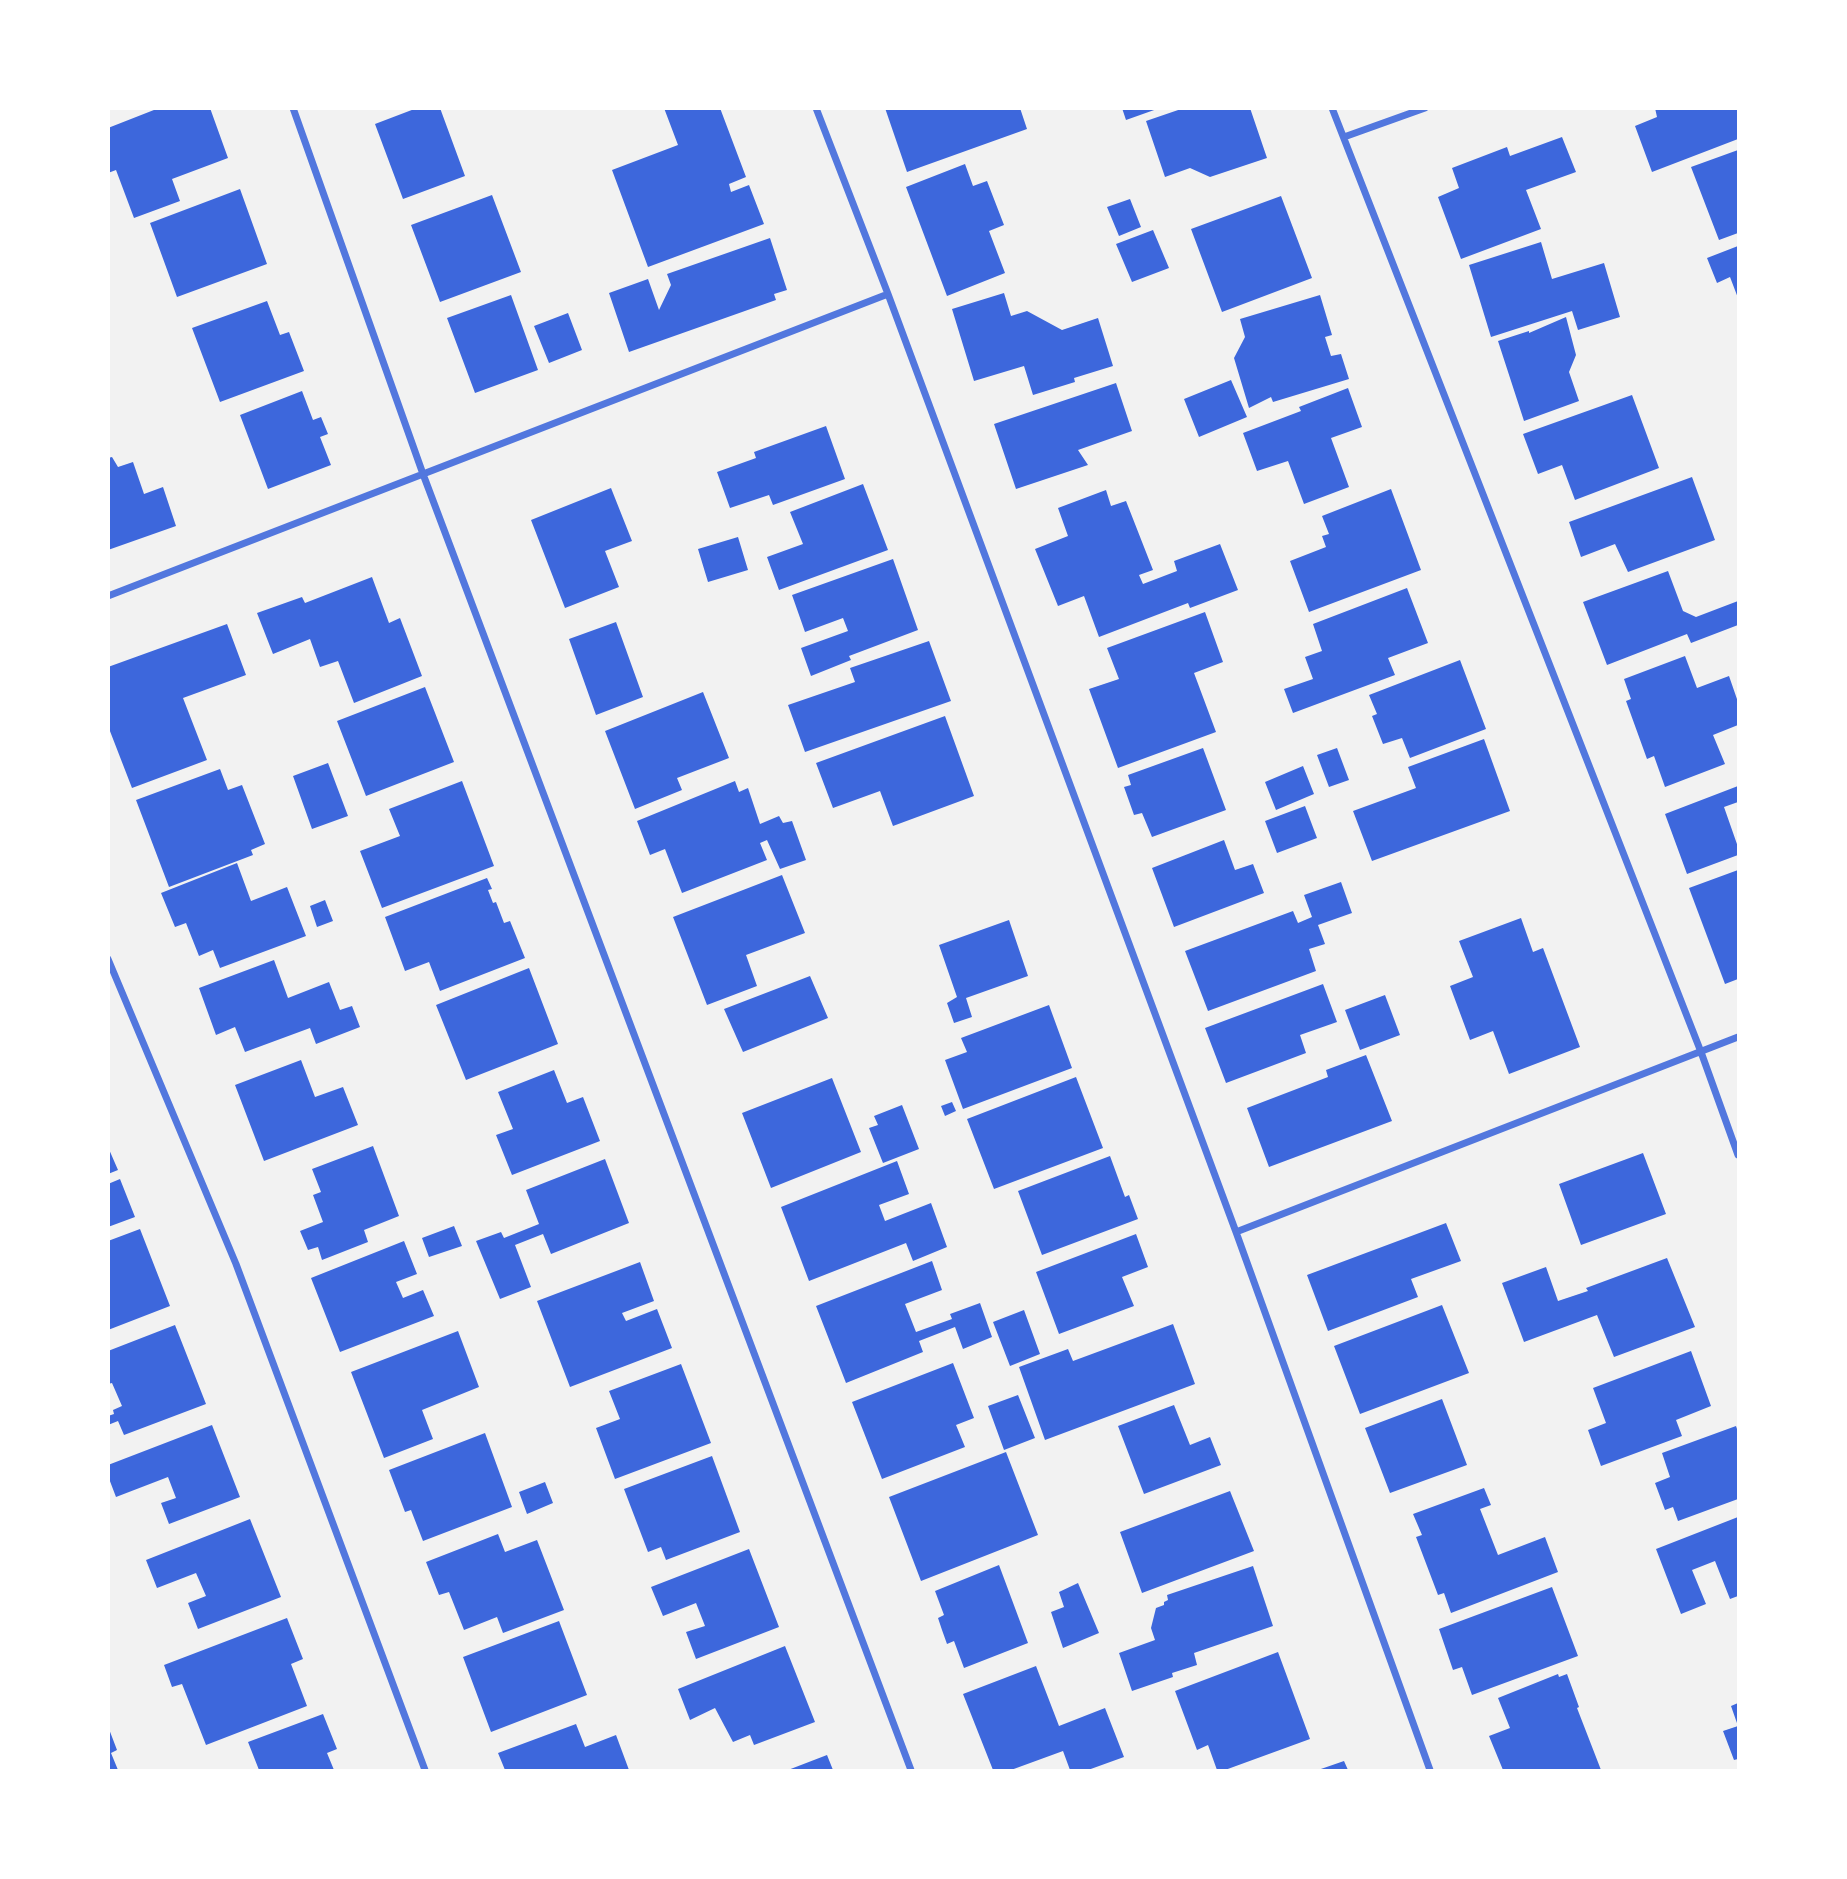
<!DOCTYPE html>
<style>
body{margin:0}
#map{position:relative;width:1847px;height:1879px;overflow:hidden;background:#f2f2f2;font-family:"Asap Condensed",sans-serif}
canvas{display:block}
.frame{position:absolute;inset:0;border:110px solid #fff;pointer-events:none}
</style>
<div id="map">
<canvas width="1847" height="1879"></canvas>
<div class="frame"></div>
</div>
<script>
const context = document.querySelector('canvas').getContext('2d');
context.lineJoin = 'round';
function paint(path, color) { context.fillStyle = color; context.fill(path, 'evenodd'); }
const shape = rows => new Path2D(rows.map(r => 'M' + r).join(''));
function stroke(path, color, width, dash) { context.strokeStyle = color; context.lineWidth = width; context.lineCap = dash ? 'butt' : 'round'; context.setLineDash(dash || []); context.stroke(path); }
paint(shape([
 [159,108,210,108,228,158,172,179,180,201,134,218,116,170,108,173,108,128],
 [417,108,440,108,465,176,403,199,375,124],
 [664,108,720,108,746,177,729,184,731,192,749,185,764,224,648,267,612,170,678,145],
 [885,108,1020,108,1027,129,907,172],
 [1122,108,1157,108,1157,109,1126,120],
 [1184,108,1250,108,1267,158,1210,177,1190,168,1165,177,1146,121],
 [1655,108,1738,108,1738,139,1652,172,1635,126,1657,117],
 [1562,137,1576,172,1526,190,1541,229,1461,259,1438,197,1459,188,1452,168,1507,147,1510,156],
 [1738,150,1738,233,1719,240,1691,167],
 [965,164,973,186,987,181,1004,225,989,231,1005,273,947,296,906,187],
 [240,189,267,264,177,297,150,223],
 [492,195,521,272,440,302,411,225],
 [1281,196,1312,278,1222,312,1191,229],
 [1130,199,1141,227,1119,236,1107,207],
 [1153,230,1169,268,1132,282,1116,244],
 [770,238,787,290,774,294,776,300,629,352,609,293,648,279,659,310,671,285,667,274],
 [1541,242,1552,279,1604,263,1620,317,1578,330,1572,311,1491,337,1469,265],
 [1738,246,1738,298,1730,277,1717,283,1707,258],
 [1004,293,1011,316,1027,311,1062,330,1098,318,1113,366,1074,378,1075,382,1033,395,1024,366,974,381,952,309],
 [511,295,538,370,475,393,447,318],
 [1320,295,1332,335,1325,337,1331,356,1341,354,1349,379,1273,402,1271,397,1249,408,1234,358,1245,337,1240,319],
 [267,301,280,335,289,332,304,371,220,402,192,328],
 [568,313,582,350,549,363,534,326],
 [1566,317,1576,355,1569,372,1579,401,1524,421,1498,341,1529,331,1529,333],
 [1231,380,1247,417,1199,437,1184,399],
 [1116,383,1132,431,1078,450,1088,465,1016,489,994,424],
 [1348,388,1362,427,1331,438,1349,487,1304,504,1288,461,1257,471,1243,433,1301,411,1299,407],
 [302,391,313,420,321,417,328,434,320,437,331,465,268,489,240,415],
 [1632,395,1659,468,1575,500,1562,465,1538,474,1523,434],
 [826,426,845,479,773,505,769,495,730,508,717,472,756,458,754,452],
 [112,457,118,467,133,462,144,494,163,487,176,526,108,550,108,458],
 [1692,477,1715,540,1628,572,1615,544,1581,557,1569,522],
 [863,484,888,550,779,590,767,557,803,544,790,512],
 [611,488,632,541,605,551,619,587,565,608,531,520],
 [1391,489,1421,570,1309,612,1290,561,1326,547,1322,536,1329,534,1322,516],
 [1106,490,1111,506,1126,501,1153,570,1139,575,1143,584,1177,571,1174,561,1220,544,1238,590,1190,608,1188,603,1099,637,1084,596,1058,606,1035,549,1068,536,1058,508],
 [738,537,748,570,708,582,698,549],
 [893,559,918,630,849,656,851,660,811,676,801,648,848,631,843,618,805,632,792,595],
 [1668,571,1683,611,1696,617,1738,601,1738,625,1691,643,1687,634,1607,665,1583,602],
 [372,577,389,623,400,618,422,676,354,703,338,661,320,667,310,639,273,654,257,613,302,597,305,603],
 [1407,588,1428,643,1388,658,1395,675,1293,713,1284,689,1313,679,1305,657,1322,651,1313,624],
 [1205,612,1223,662,1194,673,1216,732,1118,768,1089,689,1119,679,1107,648],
 [616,622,643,697,596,715,569,639],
 [227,624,246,675,183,698,207,760,132,788,108,726,108,667],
 [929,641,951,701,805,752,788,705,855,682,850,668],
 [1685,656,1697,688,1729,676,1738,702,1738,725,1713,735,1725,764,1665,787,1654,756,1647,759,1626,701,1631,699,1624,679],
 [1460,660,1486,729,1410,758,1402,738,1383,744,1372,716,1377,714,1369,695],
 [425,687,454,762,366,796,337,721],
 [703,692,729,758,677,778,682,790,635,809,605,731],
 [945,716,974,796,893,826,880,791,833,808,816,763],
 [1484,739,1510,811,1372,861,1353,811,1416,788,1408,767],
 [1203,748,1226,810,1152,837,1142,813,1134,815,1124,787,1131,785,1128,775],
 [1337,748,1349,780,1329,787,1317,755],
 [328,763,348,816,312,829,293,776],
 [1303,766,1314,794,1276,810,1265,782],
 [220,769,228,790,242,785,265,844,251,850,253,855,169,887,136,800],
 [462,781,494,866,382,908,360,851,400,836,389,809],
 [735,781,739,792,748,788,760,824,779,816,783,823,792,821,806,860,780,869,767,840,760,843,767,860,682,893,665,849,650,855,637,821],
 [1738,786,1738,802,1724,807,1738,847,1738,855,1687,874,1665,814],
 [1305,806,1317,838,1277,853,1265,821],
 [1224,840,1235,870,1253,864,1264,893,1174,927,1152,868],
 [237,863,251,901,287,887,306,936,220,968,213,950,199,956,186,923,175,927,161,893],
 [1738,870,1738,979,1725,984,1689,888],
 [782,875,805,933,746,955,757,986,707,1005,673,917],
 [487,878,492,889,488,890,493,903,496,902,504,923,510,921,525,958,440,991,429,962,405,971,385,917],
 [1341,882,1352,913,1318,925,1325,944,1309,949,1316,971,1208,1011,1185,951,1293,911,1298,923,1312,917,1304,895],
 [325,900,333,921,317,927,310,906],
 [1521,918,1533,952,1543,948,1580,1047,1509,1074,1493,1031,1470,1040,1450,986,1473,977,1459,941],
 [1009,920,1028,976,966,998,972,1017,954,1023,947,1003,957,997,939,945],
 [274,960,288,998,329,982,340,1010,352,1006,360,1027,316,1044,310,1028,245,1052,235,1027,216,1035,199,988],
 [529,968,558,1044,466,1080,436,1005],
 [810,976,828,1018,743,1052,724,1009],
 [1323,984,1337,1022,1300,1035,1306,1053,1226,1083,1205,1028],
 [1385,995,1400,1035,1360,1050,1345,1010],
 [1049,1005,1072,1068,963,1109,945,1060,967,1052,961,1038],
 [1366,1055,1392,1121,1269,1167,1247,1108,1328,1077,1326,1070],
 [301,1060,315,1097,343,1087,358,1125,264,1161,235,1085],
 [554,1070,567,1103,583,1097,600,1141,512,1175,496,1135,513,1129,498,1092],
 [1076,1077,1103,1148,994,1189,967,1119],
 [832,1078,861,1152,771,1188,742,1113],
 [952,1102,956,1111,945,1116,941,1106],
 [902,1105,919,1149,883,1163,869,1128,878,1125,874,1116],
 [373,1146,399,1216,364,1230,368,1242,322,1260,318,1247,308,1250,300,1231,323,1222,313,1195,321,1192,312,1169],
 [108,1147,118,1170,108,1174],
 [1643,1153,1666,1214,1581,1245,1559,1184],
 [1110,1156,1125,1197,1129,1195,1138,1219,1042,1255,1018,1191],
 [605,1159,629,1223,551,1254,543,1234,515,1245,531,1287,500,1299,476,1241,501,1232,504,1238,539,1224,526,1190],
 [897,1161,909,1194,879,1205,885,1221,931,1203,947,1247,913,1261,906,1243,809,1281,781,1207],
 [120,1179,135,1217,108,1227,108,1184],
 [1446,1223,1461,1261,1411,1279,1418,1297,1328,1331,1307,1275],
 [454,1226,462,1246,429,1257,422,1238],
 [140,1229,170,1306,108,1330,108,1241],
 [1136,1234,1148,1267,1122,1277,1134,1306,1059,1334,1036,1272],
 [404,1241,417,1274,396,1282,403,1298,423,1290,434,1316,340,1352,311,1278],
 [1667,1258,1695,1327,1614,1357,1597,1315,1524,1342,1502,1283,1546,1267,1558,1301,1588,1291,1586,1288],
 [932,1261,942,1290,905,1304,916,1332,952,1319,950,1314,980,1303,992,1337,963,1349,955,1327,919,1341,923,1352,846,1383,816,1306],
 [640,1262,654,1301,622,1313,626,1321,657,1309,672,1348,570,1387,537,1301],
 [1442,1305,1469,1373,1360,1414,1334,1346],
 [1024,1310,1040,1354,1010,1366,993,1322],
 [1173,1324,1195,1384,1045,1440,1019,1367,1068,1349,1073,1361],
 [175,1325,206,1404,124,1435,118,1421,108,1425,108,1416,114,1414,113,1410,122,1406,112,1383,108,1384,108,1351],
 [458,1331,479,1387,422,1410,433,1439,384,1458,351,1372],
 [1691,1351,1711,1406,1676,1420,1682,1436,1601,1466,1588,1430,1606,1423,1593,1388],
 [953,1363,974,1418,956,1425,965,1447,882,1479,852,1402],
 [681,1364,711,1443,615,1479,596,1428,620,1419,609,1391],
 [1018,1395,1035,1438,1004,1450,988,1406],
 [1442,1399,1467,1465,1390,1493,1365,1428],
 [1174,1405,1190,1445,1210,1437,1221,1465,1144,1494,1118,1426],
 [212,1425,240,1497,169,1524,161,1503,176,1498,168,1477,116,1497,108,1476,108,1465],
 [1736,1426,1738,1432,1738,1499,1678,1521,1673,1507,1665,1510,1655,1483,1670,1477,1662,1453],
 [485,1433,512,1507,423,1541,411,1510,405,1512,389,1470],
 [1006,1452,1038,1535,921,1581,889,1497],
 [712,1456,740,1532,666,1560,661,1547,648,1552,624,1489],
 [545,1482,553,1503,527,1514,519,1492],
 [1484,1488,1491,1505,1480,1509,1498,1555,1545,1537,1558,1572,1451,1613,1444,1593,1438,1595,1416,1537,1422,1535,1413,1514],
 [1230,1491,1254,1551,1142,1593,1120,1532],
 [1738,1517,1738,1596,1730,1599,1715,1561,1692,1570,1706,1604,1681,1614,1656,1549],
 [250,1519,281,1597,198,1629,188,1603,206,1596,196,1573,157,1588,146,1560],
 [498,1534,505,1552,537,1540,564,1610,503,1633,497,1617,464,1630,449,1592,439,1595,426,1562],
 [749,1549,779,1627,696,1659,686,1632,705,1626,696,1603,663,1616,651,1587],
 [999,1565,1028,1643,964,1668,954,1641,947,1644,942,1630,938,1618,944,1615,935,1591],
 [1253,1566,1273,1626,1194,1653,1197,1665,1172,1673,1173,1677,1132,1691,1119,1653,1155,1640,1151,1628,1156,1608,1164,1605,1164,1602,1168,1600,1167,1595],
 [1078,1583,1099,1633,1063,1648,1051,1612,1064,1607,1059,1592],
 [1552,1587,1578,1656,1472,1695,1462,1667,1453,1670,1439,1629],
 [287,1618,303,1659,291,1664,307,1706,206,1745,182,1684,172,1687,164,1665],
 [559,1621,587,1695,491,1732,463,1657],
 [785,1646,815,1722,754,1745,750,1735,733,1742,715,1708,690,1720,678,1689],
 [1278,1652,1310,1739,1225,1770,1217,1770,1208,1745,1197,1750,1175,1691],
 [1036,1666,1059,1726,1105,1708,1124,1757,1088,1770,1070,1770,1063,1751,1011,1770,993,1770,963,1694],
 [1558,1674,1559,1677,1567,1674,1579,1707,1577,1708,1601,1770,1503,1770,1489,1736,1510,1728,1498,1698],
 [1738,1703,1738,1759,1734,1760,1723,1731,1738,1726,1731,1706],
 [323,1714,337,1749,327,1753,334,1770,259,1770,248,1742],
 [576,1724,585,1747,616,1735,629,1770,505,1770,498,1753],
 [109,1729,117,1750,111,1753,118,1770,108,1770],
 [827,1755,833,1770,788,1770],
 [1344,1761,1348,1770,1318,1770]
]), '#3d67dc');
stroke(shape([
 [293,108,423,474,911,1770],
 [816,108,888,294,1236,1232,1430,1770],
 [1332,108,1701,1052,1738,1155],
 [1344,137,1425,108],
 [108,596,888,294],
 [108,959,236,1264,425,1770],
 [1236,1232,1738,1037]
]), '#5277de', 7);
</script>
